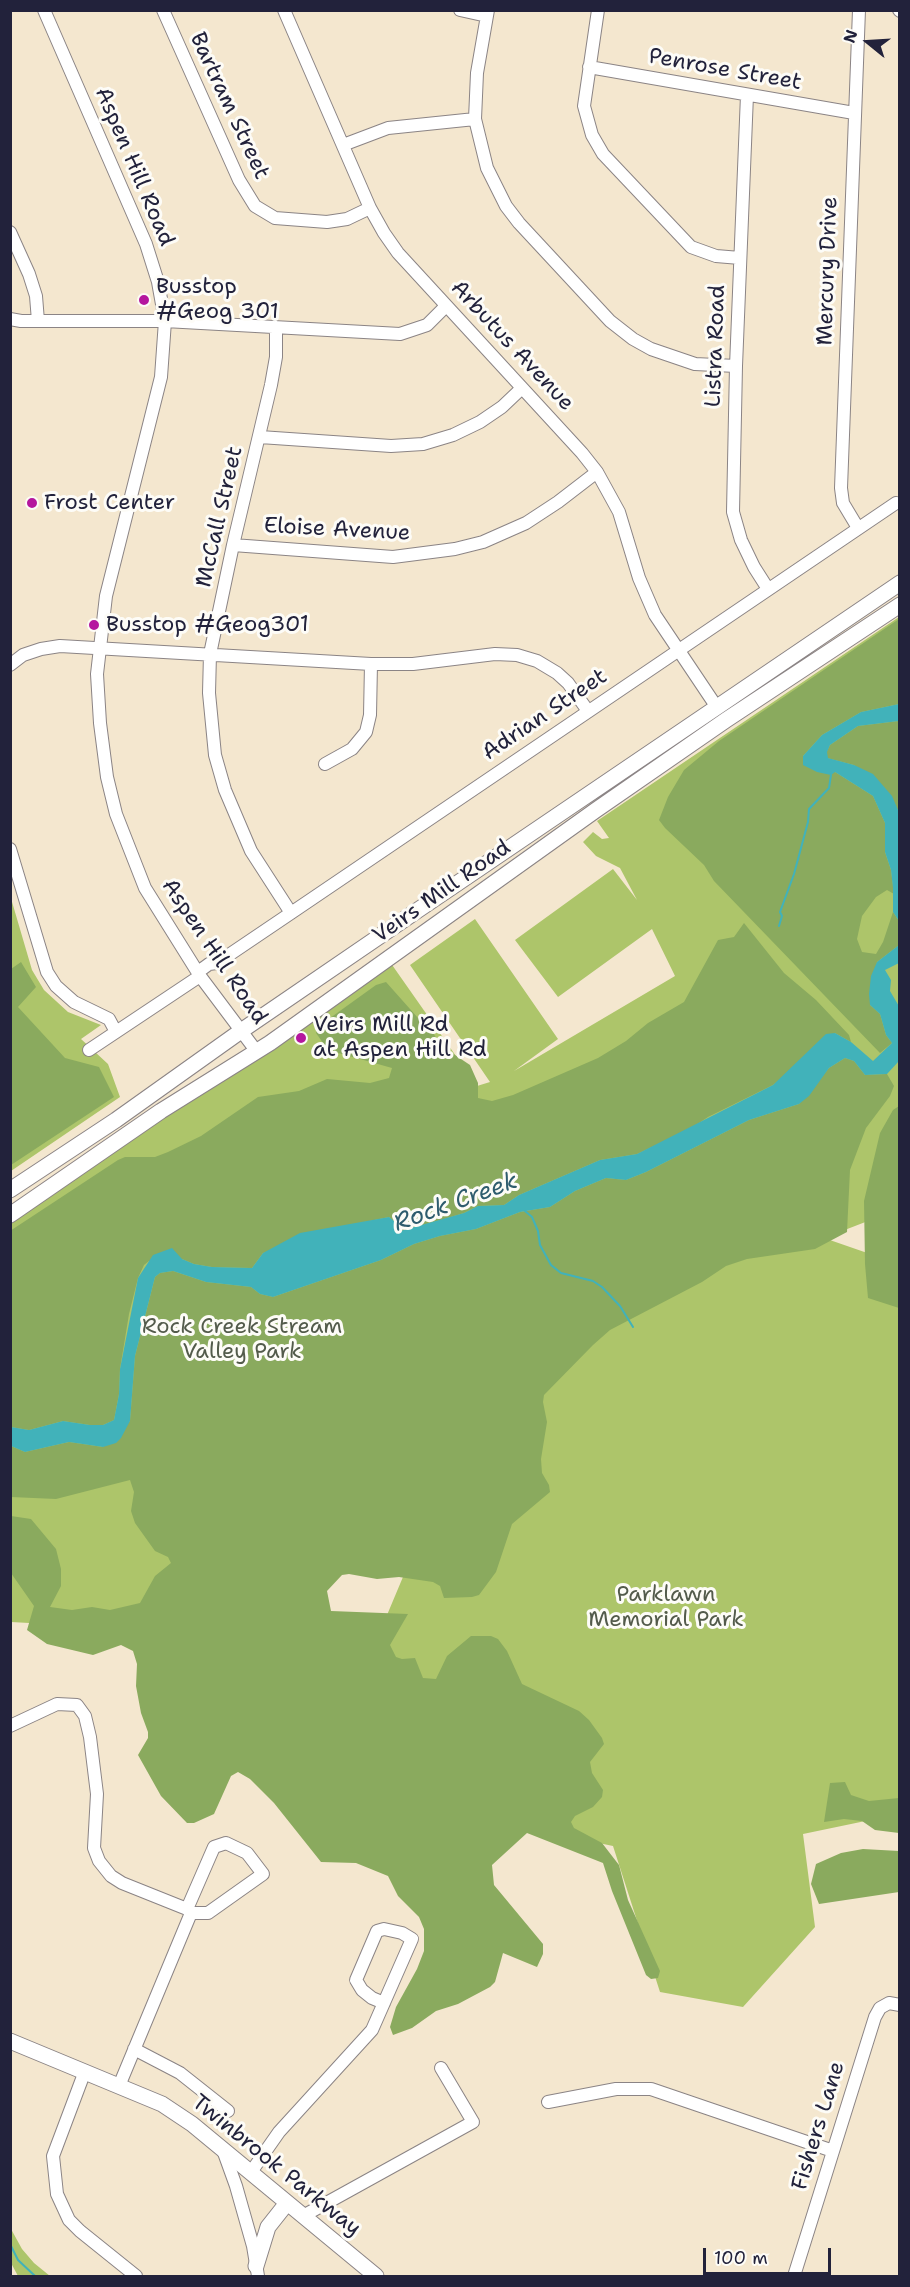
<!DOCTYPE html>
<style>
body{margin:0}
#map{position:relative;width:910px;height:2287px;overflow:hidden;background:#f4e7cf;font-family:"Shantell Sans",sans-serif}
canvas{display:block}
.frame{position:absolute;inset:0;border:12px solid #22223b;pointer-events:none}
.north{position:absolute;left:838px;top:12px;width:60px;height:60px;-webkit-text-stroke:4px #fdfcf7;paint-order:stroke;rotate:288deg;font-size:16px;font-weight:700;line-height:24px;text-align:center;color:#22223b}
.north::after{content:'';display:block;margin:auto;width:21px;height:27px;background:#22223b;clip-path:polygon(50% 0,100% 100%,50% 72%,0 100%)}
.scale{position:absolute;left:703px;top:2248px;width:128px;height:27px;box-sizing:border-box;border:3px solid #22223b;border-top:0;padding-left:8px;font-size:18px;line-height:21px;white-space:nowrap;color:#22223b;-webkit-text-stroke:4px #fdfcf7;paint-order:stroke}
</style>
<div id="map">
<canvas width="910" height="2287"></canvas>
<div class="frame"></div>
<div class="north">N</div>
<div class="scale">100 m</div>
</div>
<script>
const context = document.querySelector('canvas').getContext('2d');
context.lineJoin = 'round';
function paint(path, color) { context.fillStyle = color; context.fill(path, 'evenodd'); }
const shape = rows => new Path2D(rows.map(r => 'M' + r).join(''));
function stroke(path, color, width, dash) { context.strokeStyle = color; context.lineWidth = width; context.lineCap = dash ? 'butt' : 'round'; context.setLineDash(dash || []); context.stroke(path); }
function drawText(font, color, halo, rows, align = 'center') {
  context.font = font + ' "Shantell Sans",sans-serif'; context.lineWidth = 6; context.setLineDash([]); context.textBaseline = 'middle'; context.strokeStyle = halo; context.fillStyle = color; for (const [text, x, y, turn = 0] of rows) {
    context.save(); context.translate(x, y); context.rotate((+turn || 0) * Math.PI / 180); context.textAlign = isNaN(turn) ? turn : align; if (halo) context.strokeText(text, 0, 0); context.fillText(text, 0, 0); context.restore();
  }
}
paint(shape([
 [899,617,899,1209,824,1238,899,1264,899,1814,803,1834,815,1927,743,2007,660,1992,613,1846,536,1830,374,1646,408,1565,513,1419,198,1670,84,1626,11,1622,10,1219,390,962,477,1086,490,1082,410,965,475,919,558,1039,514,1071,675,976,652,929,558,997,515,940,613,869,637,900,620,868,596,856,583,842,593,832,602,839,609,838,597,821],
 [10,895,32,970,44,990,68,1012,101,1025,81,1039,108,1064,120,1097,11,1171],
 [11,2229,22,2249,34,2263,50,2276,18,2276,11,2263]
]), '#adc56a');
paint(shape([
 [899,619,899,704,861,712,822,735,803,756,835,772,873,796,885,823,885,852,891,870,894,894,887,890,876,897,862,916,857,939,862,952,876,954,883,942,893,912,899,921,899,945,877,962,870,1005,880,1014,886,1035,892,1043,880,1053,714,881,704,865,665,828,659,820,668,797,684,770,719,741],
 [899,721,899,815,898,810,854,765,827,758,827,751,830,745,858,726],
 [744,923,784,973,816,1000,849,1035,851,1042,835,1033,773,1085,708,1117,690,1129,637,1154,600,1160,519,1195,504,1205,478,1206,464,1213,397,1233,394,1221,389,1217,355,1224,263,1253,252,1268,212,1267,194,1264,182,1259,149,1261,144,1265,138,1278,129,1314,120,1369,119,1394,114,1420,103,1425,90,1425,63,1421,29,1430,11,1427,10,1231,118,1160,125,1157,155,1157,168,1152,201,1136,258,1097,299,1091,327,1079,370,1083,389,1078,392,1068,328,1050,316,1033,319,1026,376,985,386,982,418,1018,430,1027,440,1045,470,1065,478,1083,478,1098,492,1101,513,1095,598,1058,626,1041,648,1023,684,1002,718,940,734,937],
 [21,962,36,987,18,1007,65,1058,99,1067,114,1097,11,1165,11,969],
 [845,1058,854,1061,865,1075,887,1074,894,1086,890,1096,866,1128,850,1170,847,1232,815,1249,747,1259,726,1266,702,1282,610,1330,593,1345,544,1395,543,1402,547,1422,541,1459,542,1473,549,1485,550,1492,512,1524,496,1572,479,1595,472,1597,444,1598,440,1586,433,1582,399,1577,377,1579,349,1574,342,1575,327,1591,331,1611,408,1614,390,1645,396,1657,402,1659,415,1658,423,1678,436,1679,447,1656,471,1636,491,1636,498,1639,507,1651,522,1684,579,1711,589,1720,602,1738,604,1744,590,1762,592,1773,603,1790,602,1797,593,1807,575,1816,571,1822,574,1828,602,1843,619,1865,628,1900,660,1971,658,1978,651,1979,646,1975,612,1891,603,1863,527,1833,492,1865,494,1885,543,1944,543,1954,537,1967,503,1953,495,1982,490,1987,458,2004,436,2011,412,2028,393,2035,390,2027,396,2007,417,1969,424,1951,424,1929,419,1917,398,1896,388,1876,356,1863,321,1862,274,1803,250,1779,238,1772,231,1776,214,1814,194,1823,187,1823,161,1796,138,1755,148,1738,148,1732,141,1713,136,1686,137,1664,133,1651,121,1645,93,1655,47,1644,27,1630,34,1606,11,1573,11,1516,31,1519,56,1549,61,1569,61,1586,50,1607,72,1610,92,1607,110,1610,140,1603,155,1576,171,1563,168,1557,155,1551,135,1523,131,1511,134,1492,130,1480,56,1499,11,1497,11,1446,25,1452,69,1442,103,1447,130,1421,135,1356,155,1277,160,1273,173,1271,206,1282,251,1287,260,1294,273,1297,381,1260,414,1244,440,1236,476,1229,520,1212,550,1207,575,1191,606,1178,626,1180,646,1172,749,1120,799,1104,829,1068],
 [899,1106,900,1106,899,1308,868,1298,865,1264,864,1201,880,1133,893,1110],
 [845,1782,851,1795,869,1801,899,1798,899,1833,875,1830,862,1821,844,1819,824,1822,830,1783],
 [863,1849,899,1851,899,1892,819,1904,811,1884,816,1864,841,1853]
]), '#8aaa5e');
paint(shape([
 [899,704,899,721,858,726,830,745,827,752,828,758,854,765,873,774,892,796,898,810,899,921,893,912,893,888,891,870,885,852,885,823,873,796,835,772,831,775,817,772,803,765,803,756,822,735,861,712],
 [899,945,899,963,885,970,891,980,890,991,900,1008,899,1061,887,1074,865,1075,854,1061,845,1058,829,1068,809,1096,799,1104,749,1120,646,1172,626,1180,606,1178,575,1191,550,1207,520,1212,476,1229,440,1236,414,1244,381,1260,273,1297,260,1294,251,1287,206,1282,173,1271,160,1273,155,1277,135,1356,130,1421,121,1438,116,1443,103,1447,69,1442,25,1452,11,1446,11,1427,29,1430,63,1421,90,1425,103,1425,114,1420,119,1394,120,1369,138,1278,153,1255,172,1248,182,1259,194,1264,212,1267,252,1268,263,1253,300,1233,389,1217,394,1221,397,1232,464,1213,478,1206,504,1205,519,1195,600,1160,637,1154,773,1085,826,1034,835,1033,851,1042,873,1061,892,1043,886,1035,880,1014,870,1005,869,994,871,976,877,962]
]), '#41b2ba');
stroke(shape([
 [779,926,782,916,780,912,794,874,808,822,809,809,829,788,831,775],
 [525,1211,532,1217,538,1231,540,1245,551,1265,561,1273,593,1281,602,1287,620,1306,633,1327],
 [10,2244,18,2260,35,2276]
]), '#41b2ba', 2);
const minor = shape([
 [44,10,146,244,158,282,165,321,161,377,106,596,97,674,100,723,107,777,116,814,145,888,200,976,257,1052],
 [163,10,239,180,255,206,275,218,327,222,347,219,370,208],
 [284,10,370,208,384,233,398,253,582,453,597,472,619,512,639,578,655,615,716,706],
 [460,10,487,16],
 [488,10,477,73,475,119,487,168,506,206,519,223,610,321,633,339,651,349,695,364,736,366],
 [598,10,584,106,592,135,603,154,691,247,716,256,740,258],
 [899,10,900,11],
 [589,67,854,113],
 [747,95,736,366,733,512,741,540,754,567,768,589],
 [343,145,388,128,475,119],
 [10,232,29,274,36,296,38,321],
 [10,319,21,321,165,321,400,334,427,325,446,306],
 [276,327,276,357,271,385,233,545,210,654,209,693,215,755,225,790,251,851,291,913],
 [260,437,391,446,423,444,453,435,480,422,502,407,522,388],
 [858,528,843,503,841,488,859,10],
 [233,545,393,557,455,549,483,542,526,523,558,502,597,472],
 [10,665,23,655,41,649,60,646,371,664,413,664,495,654,517,655,537,661,557,673,568,683,588,711],
 [325,764,352,749,366,732,370,715,371,664],
 [10,849,47,972,56,986,74,1002,109,1019,116,1032],
 [198,972,209,964,217,963,291,913,896,503],
 [89,1050,200,976],
 [10,1726,57,1704,77,1705,85,1716,90,1737,97,1794,94,1848,99,1861,111,1876,122,1883,187,1909,191,1913],
 [187,1909,214,1847,226,1843,247,1853,263,1874,208,1913,191,1913],
 [134,2049,180,2073,228,2111],
 [85,2071,53,2156,57,2194,69,2220,80,2231,136,2276],
 [119,2086,191,1913],
 [548,2102,616,2089,651,2089,833,2151],
 [223,2150,236,2186,253,2246,258,2276],
 [251,2172,279,2132,372,2030,412,1939,402,1933,384,1929,377,1931,356,1980,362,1990,372,1998,384,2003],
 [303,2216,473,2122,441,2068],
 [794,2276,875,2017,880,2008,889,2003,900,2005]
]);
const major = shape([
 [10,1190,116,1120,241,1031,418,910,900,583],
 [10,1215,161,1111,270,1043,596,810,726,720,900,605],
 [10,2041,162,2104,192,2124,376,2276],
 [256,2266,268,2227,287,2203]
]);
stroke(minor, '#8b8485', 14);
stroke(major, '#8b8485', 17);
stroke(minor, '#fff', 12);
stroke(major, '#fff', 15);
for (const [x, y, r, color] of [
 [144,300,6,"#b5179e"],
 [32,503,6,"#b5179e"],
 [94,625,6,"#b5179e"],
 [301,1038,6,"#b5179e"]
]) { const dot = new Path2D(); dot.arc(x, y, r, 0, 2 * Math.PI); context.fillStyle = color; context.fill(dot); stroke(dot, '#fdfcf7', 2); }
drawText('22px', '#22223b', '#fdfcf7', [
 ["Penrose Street",725,70,10],
 ["Bartram Street",229,106,65],
 ["Aspen Hill Road",134,167,67],
 ["Mercury Drive",828,271,-88],
 ["Arbutus Avenue",512,346,47],
 ["Listra Road",716,346,-88],
 ["McCall Street",220,517,-77],
 ["Eloise Avenue",337,530,3],
 ["Adrian Street",545,715,-34],
 ["Veirs Mill Road",442,892,-35],
 ["Aspen Hill Road",214,952,56],
 ["Fishers Lane",819,2126,-73],
 ["Twinbrook Parkway",276,2166,39]
]);
drawText('22px', '#22223b', '#fdfcf7', [
 ["Busstop",156,287],
 ["#Geog 301",156,312],
 ["Frost Center",44,503],
 ["Busstop #Geog301",106,625],
 ["Veirs Mill Rd",313,1025],
 ["at Aspen Hill Rd",313,1050]
], 'left');
drawText('22px', '#535b4b', '#fdfcf7', [
 ["Rock Creek Stream",242,1327],
 ["Valley Park",242,1352],
 ["Parklawn",666,1595],
 ["Memorial Park",666,1620]
]);
drawText('italic 24px', '#2e5c6e', '#fdfcf7', [
 ["Rock Creek",456,1203,-20]
]);
</script>
